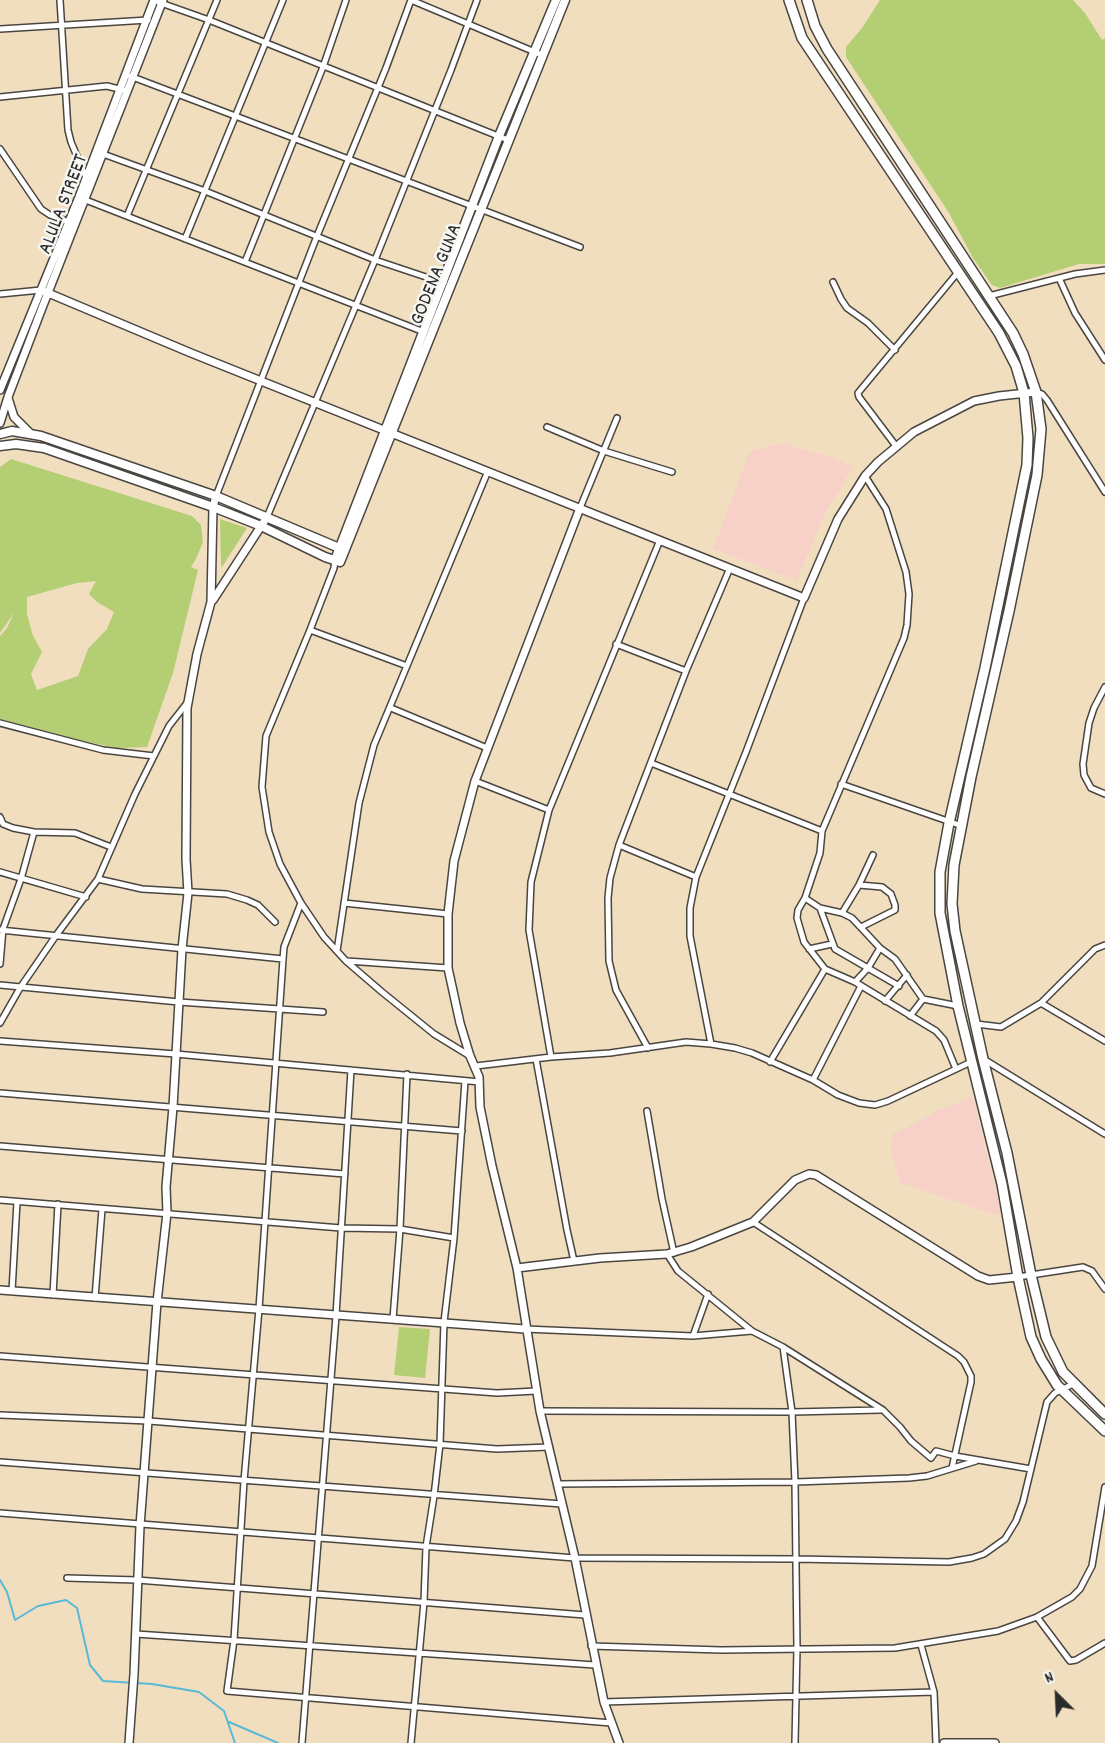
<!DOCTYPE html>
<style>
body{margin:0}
#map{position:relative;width:1105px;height:1743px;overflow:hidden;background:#f1debf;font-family:Dekko,sans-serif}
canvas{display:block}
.north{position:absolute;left:1027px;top:1665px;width:60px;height:60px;-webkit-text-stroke:4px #f6f6f2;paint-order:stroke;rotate:336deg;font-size:16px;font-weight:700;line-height:24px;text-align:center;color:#2b2b2b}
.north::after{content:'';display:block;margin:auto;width:21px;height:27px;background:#2b2b2b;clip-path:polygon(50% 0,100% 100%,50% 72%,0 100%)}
</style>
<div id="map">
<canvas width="1105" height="1743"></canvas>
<div class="north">N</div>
</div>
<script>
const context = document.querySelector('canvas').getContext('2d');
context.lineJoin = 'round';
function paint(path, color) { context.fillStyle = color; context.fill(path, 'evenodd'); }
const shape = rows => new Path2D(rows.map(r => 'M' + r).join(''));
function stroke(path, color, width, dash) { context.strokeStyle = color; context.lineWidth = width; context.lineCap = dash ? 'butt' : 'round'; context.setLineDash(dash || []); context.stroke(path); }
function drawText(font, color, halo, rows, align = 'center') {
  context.font = font + ' Dekko,sans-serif'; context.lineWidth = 5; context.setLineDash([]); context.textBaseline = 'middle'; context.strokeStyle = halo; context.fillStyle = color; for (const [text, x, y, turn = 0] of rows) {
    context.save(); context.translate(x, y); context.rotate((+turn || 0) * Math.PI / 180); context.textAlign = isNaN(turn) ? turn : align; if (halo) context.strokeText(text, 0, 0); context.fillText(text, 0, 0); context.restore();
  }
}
paint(shape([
 [781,443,834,458,853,467,825,513,797,580,713,549,750,451],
 [973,1097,1001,1213,992,1214,900,1183,891,1151,892,1135,937,1111]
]), '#f7d1c8');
paint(shape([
 [880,0,1073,0,1085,13,1102,40,1105,38,1105,264,1079,264,1000,288,992,285,973,258,949,213,846,57,846,47,862,28],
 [11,459,192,516,201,525,203,542,196,559,191,567,198,570,173,673,147,747,117,748,83,741,0,719,0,636,7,628,14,613,0,633,0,467],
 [96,581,89,594,97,602,114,612,107,629,88,649,78,676,37,690,31,674,42,652,33,636,27,614,27,597,77,583],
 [220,519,247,528,222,567,221,566],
 [399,1327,430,1329,425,1378,394,1375]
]), '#b4ce73');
stroke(shape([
 [0,1580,7,1592,15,1620,38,1606,66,1600,77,1608,90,1665,103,1681,152,1684,199,1692,224,1711,235,1743],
 [229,1722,278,1743]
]), '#57bad6', 2);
const minor = shape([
 [60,0,68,130,71,142,87,180],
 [411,0,542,55],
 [158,2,209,20,508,140],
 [0,29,148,20],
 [130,76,580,247],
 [0,97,107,86,123,90],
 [0,149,41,209,50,215,69,222],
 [103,154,205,191,375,260,444,283],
 [83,199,424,332],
 [127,216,217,0],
 [185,239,283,0],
 [245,262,323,67,346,0],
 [1059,278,1075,313,1105,360],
 [833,282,841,299,847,308,868,323,895,350],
 [0,294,41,290],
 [989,296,1075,274,1105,270],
 [1036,392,1042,394,1047,400,1105,492],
 [547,427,604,451,672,472],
 [896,446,859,397,858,393,959,271],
 [865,476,886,509,906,572,909,594,907,625,904,638,822,831,820,853,805,898,798,910,797,918,804,942,825,969,855,982,936,1031,944,1040,956,1069],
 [216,496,317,236,386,68,411,0],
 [580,508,617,418],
 [267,517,375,260,451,70,477,0],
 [335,560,334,568,310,630,266,736,262,787,269,832,280,864,301,903,324,937,346,961,382,992,434,1034,470,1056],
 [310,630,407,666],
 [616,644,686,671],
 [1105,687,1094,708,1089,723,1083,764,1084,775,1091,788,1105,794],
 [391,708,487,748],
 [0,723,103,750,154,756],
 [651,763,822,831],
 [475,781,549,810],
 [841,784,962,826],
 [0,817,3,824,13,828,34,832,75,833,111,847],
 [619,845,696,877],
 [0,872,86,897],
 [98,879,142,889,227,894,247,900,258,905,275,922],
 [859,885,882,887,891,894,895,905,895,910,861,927],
 [805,898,820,908,842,913,852,918,880,948,895,959,923,999,958,1006],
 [301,903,284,947,283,959,259,1309,244,1481,234,1640,227,1691,611,1723],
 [344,903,448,914],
 [820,908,835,949,899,986],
 [842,913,859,885,873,855],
 [0,930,283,959],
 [809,949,832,944],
 [337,951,359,803,374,745,488,471],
 [347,961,448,968],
 [0,964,3,929,21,879,34,832],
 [855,982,868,968,880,948],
 [0,985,179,1002,323,1012],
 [885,1001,907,975],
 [1041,1003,1095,949,1105,945],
 [910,1016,923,999],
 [0,1023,20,988,57,934,98,879,135,794,169,726,187,703],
 [976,1024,1001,1027,1041,1003,1105,1041],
 [0,1041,176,1054,480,1082],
 [711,1044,690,936,690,908,696,877,746,752,804,598],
 [648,1048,616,990,609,961,608,898,610,878,619,845,686,671,730,568],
 [551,1057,529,930,531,882,549,810,660,540],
 [536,1059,567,1230,574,1261],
 [985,1060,1105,1134],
 [770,1062,825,969],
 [476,1066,551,1057,610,1053,686,1042,711,1044,735,1048,752,1053,813,1080,838,1095,859,1103,875,1105,888,1101,971,1062],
 [813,1080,861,986],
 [0,1093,462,1131],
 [647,1111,662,1199,674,1253],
 [0,1146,345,1174],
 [0,1200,341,1228,400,1229,454,1238],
 [753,1222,958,1356,964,1362,971,1376,971,1382,952,1468],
 [667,1254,678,1271,752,1331,783,1347,883,1410,900,1427,911,1441,931,1458,936,1451,955,1456,1031,1469],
 [1018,1277,1083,1267,1092,1271,1105,1289],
 [12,1291,17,1202],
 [53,1295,58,1204],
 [95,1298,102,1209],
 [393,1319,400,1229,407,1074],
 [525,1329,693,1336,752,1331],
 [693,1336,708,1294],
 [783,1347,792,1412,795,1482,797,1648,795,1743],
 [0,1356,497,1393,536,1391],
 [540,1411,792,1412,881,1410],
 [0,1415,149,1421,497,1449,549,1447],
 [0,1462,562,1504],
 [557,1484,795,1482,909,1478,927,1476,976,1461],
 [0,1513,575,1558,797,1559,949,1562,972,1558,984,1554,1005,1539,1016,1521,1023,1502,1047,1402,1055,1393,1073,1384],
 [67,1578,137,1580,585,1615],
 [1037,1617,1070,1661,1076,1660,1105,1643],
 [136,1634,595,1665],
 [921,1645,934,1692,936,1743],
 [591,1646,721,1650,895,1648,998,1631,1037,1617,1072,1597,1080,1589,1092,1566,1105,1487],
 [604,1702,934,1692],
 [302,1743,336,1316,351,1070],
 [411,1743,424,1602,426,1547,434,1496,440,1444,444,1322,454,1238,465,1081]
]);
const tertiary = shape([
 [41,290,191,353,804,598,838,519,865,476,878,462,914,432,974,401,999,396,1036,392],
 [0,390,79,197,154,0],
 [8,398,14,417,30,433],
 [0,423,8,397,42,308,163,0],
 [580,508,475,781,454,861,448,914,448,968,460,1023,470,1056,479,1077,480,1107,492,1166,517,1268,540,1411,575,1558,604,1702,619,1743],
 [213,600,267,517],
 [517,1268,600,1258,667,1254,691,1247,753,1222,795,1180,809,1174,816,1175,978,1276,989,1280,1018,1277],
 [0,1290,525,1329],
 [129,1743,134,1674,140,1526,157,1302,167,1213,166,1187,173,1107,182,949,188,893,186,859,187,708,197,654,211,602,213,507,216,496],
 [944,1743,995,1743]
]);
const secondary = shape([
 [0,434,12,431,41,436,216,496,344,550],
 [0,446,16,444,44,448,213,507,261,526,325,557,340,562,565,0],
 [335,560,499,136,556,0]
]);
const primary = shape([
 [789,0,802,38,999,333,1016,366,1024,393,1028,438,1027,465,985,668,949,823,940,872,940,913,958,1006,1002,1184,1018,1277,1031,1337,1041,1359,1057,1385,1105,1431],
 [807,0,815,26,827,49,1013,333,1023,354,1036,392,1041,429,1037,475,1009,611,971,777,954,865,952,904,955,931,983,1059,1007,1153,1031,1275,1046,1337,1063,1372,1105,1414]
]);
stroke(minor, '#494641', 8);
stroke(tertiary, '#494641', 10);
stroke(secondary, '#494641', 11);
stroke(primary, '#494641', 12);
stroke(minor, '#fff', 5);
stroke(tertiary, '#fff', 7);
stroke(secondary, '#fff', 8);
stroke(primary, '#fff', 9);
drawText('20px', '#2b2b2b', '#f6f6f2', [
 ["ALULA STREET",65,205,-69],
 ["GODENA GUNA",438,275,-68]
]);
</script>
